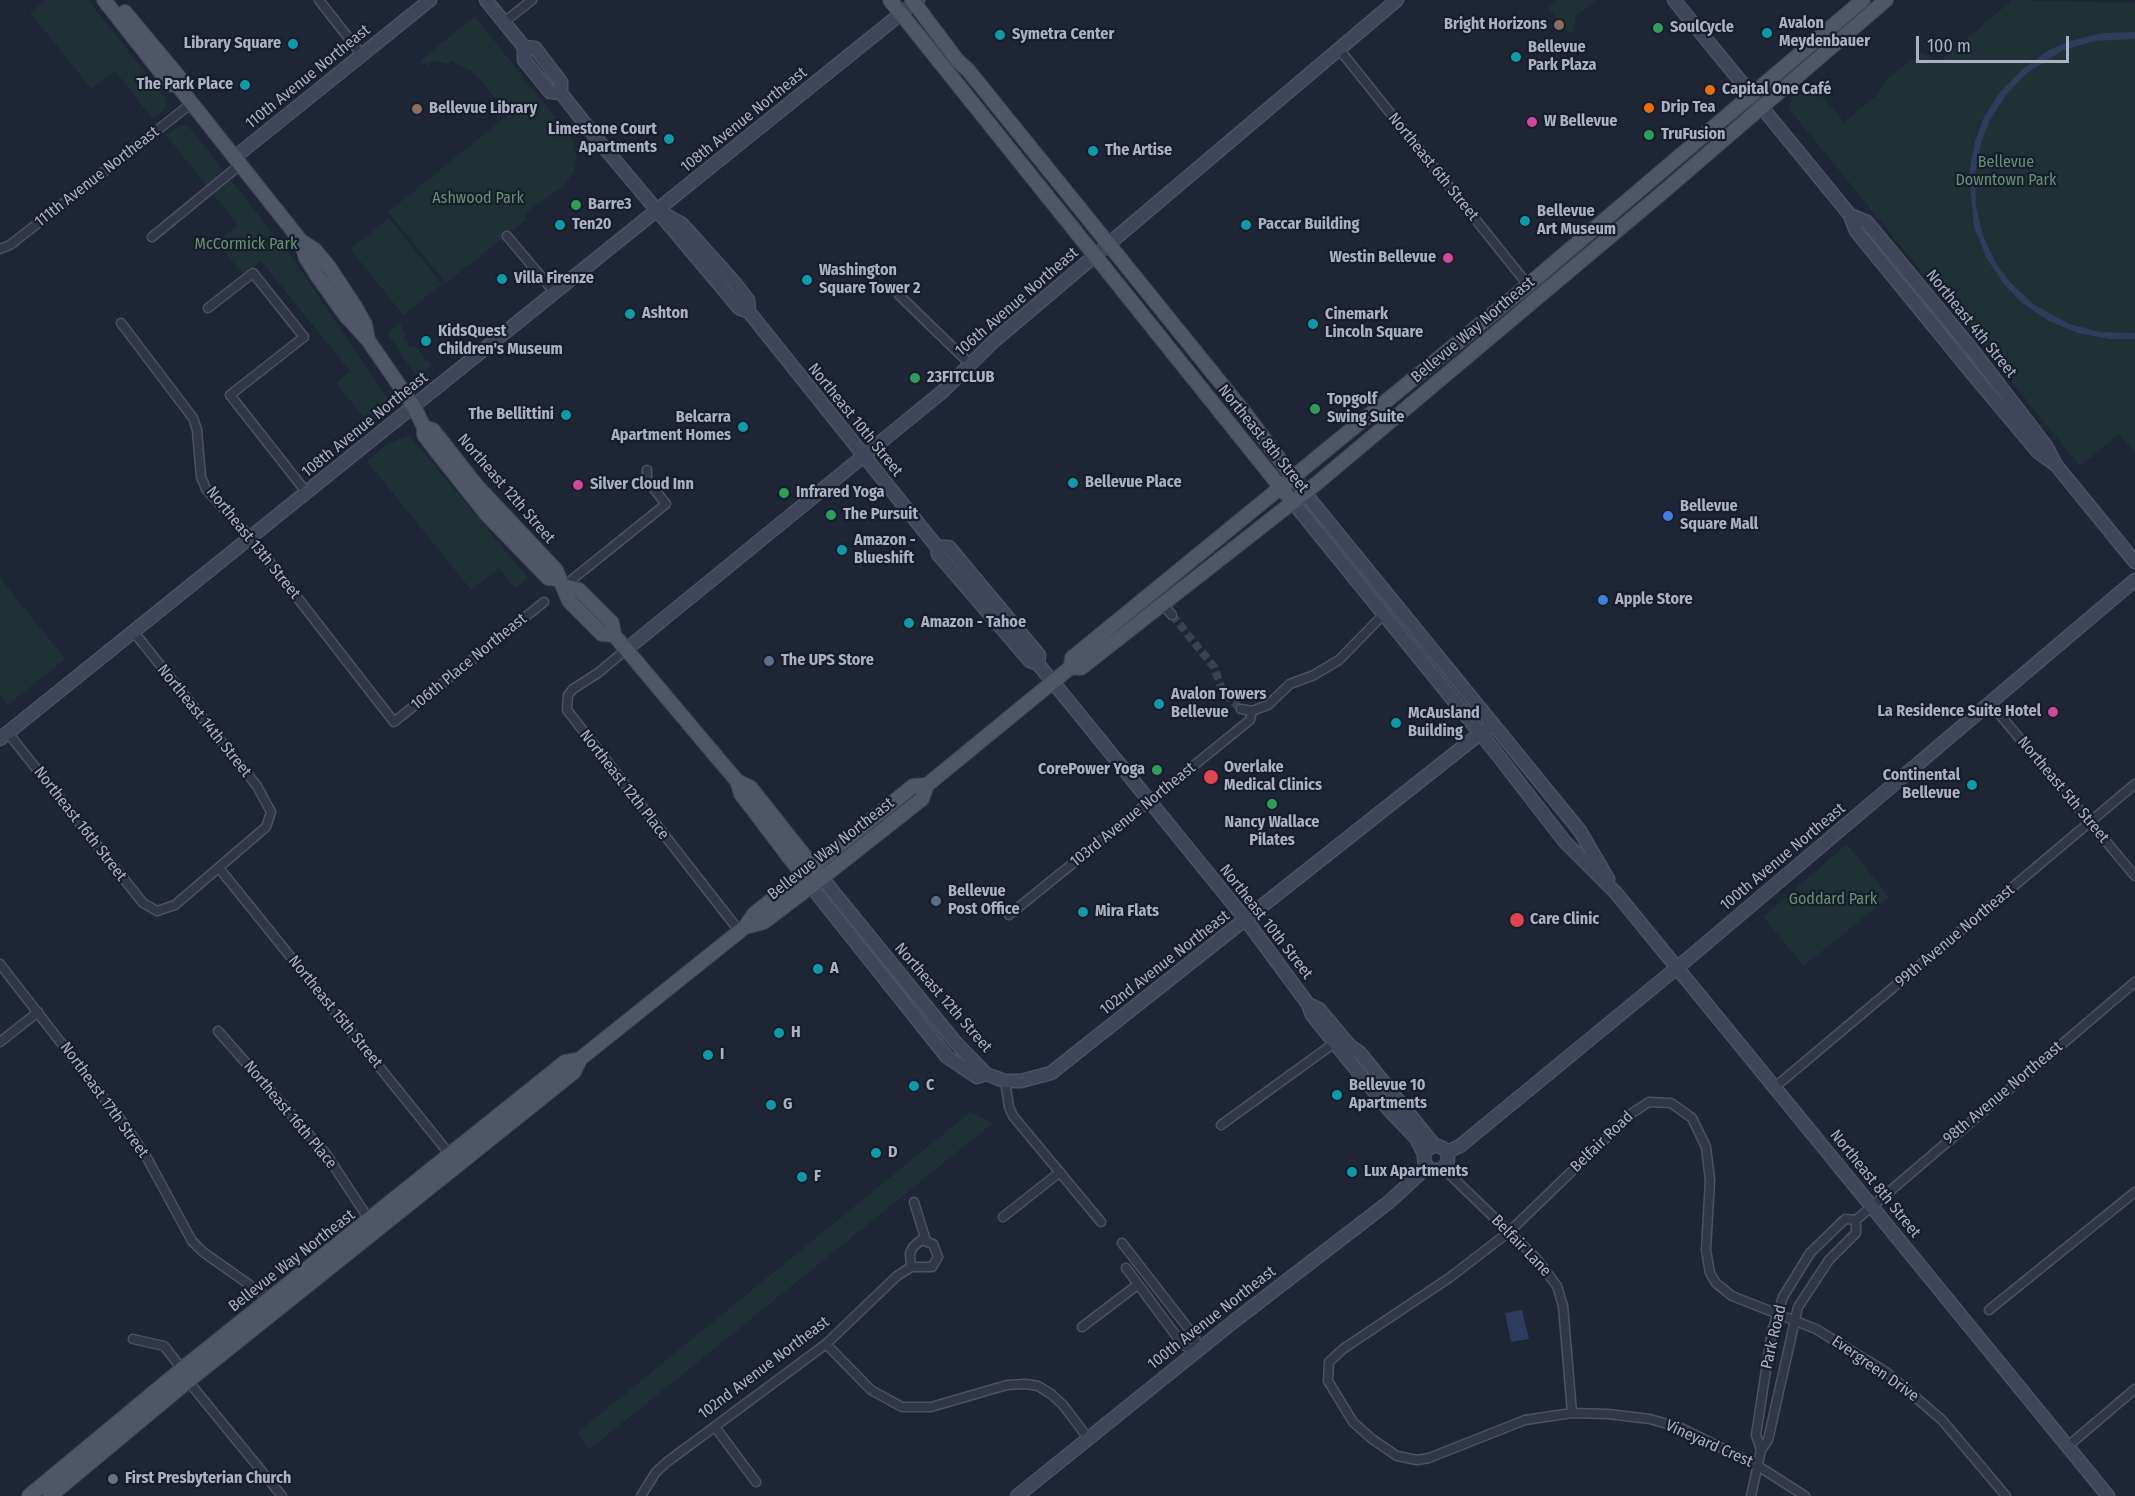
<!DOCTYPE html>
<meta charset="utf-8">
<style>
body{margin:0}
#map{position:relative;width:2135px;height:1496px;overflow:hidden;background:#1e2535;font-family:"Fira Sans Condensed",sans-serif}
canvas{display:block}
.scale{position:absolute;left:1916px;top:36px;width:153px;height:27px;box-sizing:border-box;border:3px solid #abb1c3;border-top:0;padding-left:8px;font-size:18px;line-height:21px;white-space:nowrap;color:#abb1c3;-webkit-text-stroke:4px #171d2a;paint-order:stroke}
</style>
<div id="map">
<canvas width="2135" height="1496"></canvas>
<div class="scale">100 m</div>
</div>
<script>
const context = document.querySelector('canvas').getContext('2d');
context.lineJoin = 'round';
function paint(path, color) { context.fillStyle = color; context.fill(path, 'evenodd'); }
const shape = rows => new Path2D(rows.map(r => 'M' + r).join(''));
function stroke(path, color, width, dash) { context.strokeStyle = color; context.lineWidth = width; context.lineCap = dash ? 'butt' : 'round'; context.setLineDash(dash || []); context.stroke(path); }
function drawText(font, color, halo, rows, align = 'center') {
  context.font = font + ' "Fira Sans Condensed",sans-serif'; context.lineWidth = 4.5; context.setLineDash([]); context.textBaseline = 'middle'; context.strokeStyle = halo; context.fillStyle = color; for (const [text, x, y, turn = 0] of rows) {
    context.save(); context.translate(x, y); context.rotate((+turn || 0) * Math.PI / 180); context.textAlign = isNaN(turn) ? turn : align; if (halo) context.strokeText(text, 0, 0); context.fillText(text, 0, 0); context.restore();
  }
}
paint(shape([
 [46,0,88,0,165,97,167,105,163,111,152,118,115,71,92,89,30,13],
 [1558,0,1596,0,1575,17,1574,29,1570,34,1548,8],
 [2012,0,2135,3,2135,452,2119,434,2080,466,1789,109,1791,99,1810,81,1844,122,1879,93,1887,79,1922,52,1939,62],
 [475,16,572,139,577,160,573,173,563,186,524,214,527,219,446,283,388,212,509,114,474,73,470,76,472,71,451,61,446,67,446,63,431,61,428,68,427,63,422,64,420,61],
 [181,125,189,127,296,263,387,398,388,407,369,424,336,383,350,371,261,261,243,275,217,242,238,225,166,135],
 [389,218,442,284,403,315,350,249],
 [401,322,403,325,401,327,406,334,403,337,411,347,414,345,431,365,420,376,414,373,387,333],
 [409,435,528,578,515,588,499,568,471,590,367,461,385,446],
 [0,578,65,659,8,705,0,695],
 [1847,844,1889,897,1804,966,1763,917],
 [970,1112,993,1123,589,1450,577,1433]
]), '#203136');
paint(shape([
 [2135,32,2135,39,2093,41,2062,51,2027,73,2006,95,1990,120,1981,143,1975,174,1976,206,1983,236,1997,265,2010,282,2033,304,2069,324,2100,332,2135,333,2135,339,2110,339,2078,333,2047,320,2021,302,2005,285,1987,259,1974,227,1969,174,1975,141,1984,117,2000,92,2023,69,2049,50,2070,41,2102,33],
 [1522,1310,1529,1339,1511,1342,1505,1313]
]), '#2f3c5b');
stroke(shape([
 [1172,615,1214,667,1223,692,1241,709]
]), '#3a4151', 8, [8, 4]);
const street = shape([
 [319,0,362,55],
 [504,22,532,0],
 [1339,49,1528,285],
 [507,236,555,293],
 [152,237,241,164],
 [0,249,10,245,192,103],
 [899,295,970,364],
 [208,308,253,273,304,337,230,395,307,493],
 [121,323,193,418,197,430,201,477,206,489,251,538,394,722,544,602],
 [564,586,666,504,647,480,647,470],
 [1162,604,1172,615],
 [628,648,598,673,573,689,568,695,567,710,740,932],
 [1990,703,2135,876],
 [1241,709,1252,711,1268,705,1290,684,1314,675,1339,660,1383,615],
 [8,733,143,903,157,911,175,905,266,827,271,812,257,786,133,631],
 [219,868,451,1156],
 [1009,915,1250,720,1252,711],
 [0,964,127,1128,147,1158,192,1241,203,1252,271,1300],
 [218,1031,326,1154,370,1221],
 [0,1042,38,1012],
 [1005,1081,1009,1107,1013,1116,1101,1222],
 [1775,1087,2135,784],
 [1221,1125,1337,1041],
 [1444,1169,1536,1258,1557,1286,1563,1306,1572,1413],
 [914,1202,926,1241],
 [1003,1217,1060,1172],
 [1122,1243,1195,1337,1197,1351],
 [1126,1268,1183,1345,1197,1351],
 [1989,1310,2135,1192],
 [1082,1327,1136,1286],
 [133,1339,164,1346,182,1369],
 [826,1344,871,1390,902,1407,931,1407,1007,1385,1026,1384,1038,1386,1051,1394,1063,1405,1088,1438],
 [188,1381,282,1496],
 [715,1427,756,1482],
 [2068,1446,2135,1389],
 [1761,1450,1756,1435,1772,1331,1783,1297,1810,1253,1845,1219,1856,1220],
 [641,1496,656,1472,667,1462,826,1344,897,1276,911,1267,932,1267,938,1257,933,1244,921,1240,913,1247,910,1253,911,1267],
 [1751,1496,1761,1450,1768,1440,1798,1307,1829,1260,1856,1233,1856,1220,2135,982],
 [1805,1496,1758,1466,1681,1428,1650,1419,1608,1414,1572,1413,1525,1420,1429,1458,1417,1460,1397,1456,1372,1439,1353,1422,1328,1381,1329,1362,1343,1349,1449,1278,1509,1232,1632,1113,1649,1102,1671,1103,1692,1118,1706,1147,1710,1180,1706,1250,1710,1273,1716,1283,1732,1296,1816,1329,1886,1372,1942,1420,2006,1496]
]);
const secondary = shape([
 [486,0,524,47,524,60,550,92,561,93],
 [1674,0,1850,215,1856,231,1976,378,2038,452,2056,465],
 [524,47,535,48,561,82,561,93,597,139,739,308,749,312,937,547,938,554,1030,661,1038,664,1066,698,1246,920,1308,1004,1312,1015,1390,1111,1416,1138,1424,1154],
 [235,157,430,0],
 [662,213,682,224,734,282,748,300,749,312],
 [1850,215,1867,222,1971,348,2046,446,2056,465,2135,562],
 [1304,492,1580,831,1608,879],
 [1292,501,1493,749,1565,842,1616,893,2108,1496],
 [937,547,949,547,1039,655,1038,664],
 [628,648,942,392,994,341,1397,0],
 [0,739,918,0],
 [822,878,956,1043,986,1074],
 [811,886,947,1057,977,1077,986,1074],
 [1308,1004,1319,1009,1350,1046,1360,1053,1435,1146],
 [986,1074,1005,1081,1021,1081,1051,1073,1492,724],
 '1424 1158a12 12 0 1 1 24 0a12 12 0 1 1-24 0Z',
 [1447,1152,1460,1146,1690,957,2135,580],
 [1017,1496,1233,1322,1389,1202,1427,1167]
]);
const primary = shape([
 [104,0,170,84,178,86,301,241,315,250,329,267,354,305,365,324,368,340],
 [890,0,1286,494],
 [912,0,958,61,968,70,1245,413,1298,484],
 [125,12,179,77,178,86],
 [301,241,306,258,318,277,346,316,368,340,414,407,424,427,424,435,437,452,487,515,548,578,557,579],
 [424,427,433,430,477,486,556,570,569,601,602,634,614,635],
 [564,586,579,590,612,623,614,635,737,781,741,794,811,886],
 [1071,667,1072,658,1528,285,1863,0],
 [737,781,751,788,818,873],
 [745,927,754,914,902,795,913,786,927,785],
 [29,1496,182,1369,565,1062,580,1059,745,927,764,922,822,878,922,799,927,785,1071,667,1081,668,1316,484,1662,193,1886,0],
 [50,1496,188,1381,574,1072,580,1059]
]);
stroke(street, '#4c5261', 11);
stroke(secondary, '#4c5261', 15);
stroke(primary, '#3b414f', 16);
stroke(street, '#313746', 8);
stroke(secondary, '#3f4659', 12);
stroke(primary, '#4f5666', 14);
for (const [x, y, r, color] of [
 [1559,25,6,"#8d6e63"],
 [1658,28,6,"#2e9e5b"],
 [1767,33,6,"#0f9aa8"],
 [1000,35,6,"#0f9aa8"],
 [293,44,6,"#0f9aa8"],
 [1516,57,6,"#0f9aa8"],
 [245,85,6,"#0f9aa8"],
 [1710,90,6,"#e8710a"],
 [1649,108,6,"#e8710a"],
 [417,109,6,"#8d6e63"],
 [1532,122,6,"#d1479c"],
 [1649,135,6,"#2e9e5b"],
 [669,139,6,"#0f9aa8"],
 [1093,151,6,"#0f9aa8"],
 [576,205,6,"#2e9e5b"],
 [1525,221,6,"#0f9aa8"],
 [560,225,6,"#0f9aa8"],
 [1246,225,6,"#0f9aa8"],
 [1448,258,6,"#d1479c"],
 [502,279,6,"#0f9aa8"],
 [807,280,6,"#0f9aa8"],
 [630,314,6,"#0f9aa8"],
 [1313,324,6,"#0f9aa8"],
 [426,341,6,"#0f9aa8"],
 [915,378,6,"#2e9e5b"],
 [1315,409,6,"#2e9e5b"],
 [566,415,6,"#0f9aa8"],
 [743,427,6,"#0f9aa8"],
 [1073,483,6,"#0f9aa8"],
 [578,485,6,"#d1479c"],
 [784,493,6,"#2e9e5b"],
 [831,515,6,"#2e9e5b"],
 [1668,516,6,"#3f7fe0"],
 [842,550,6,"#0f9aa8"],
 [1603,600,6,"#3f7fe0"],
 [909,623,6,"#0f9aa8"],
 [769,661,6,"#5c6f8a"],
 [1159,704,6,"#0f9aa8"],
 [2053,712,6,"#d1479c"],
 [1396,723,6,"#0f9aa8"],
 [1157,770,6,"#2e9e5b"],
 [1211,777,8,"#e0444e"],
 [1972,785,6,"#0f9aa8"],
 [1272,804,6,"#2e9e5b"],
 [936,901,6,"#5c6f8a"],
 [1083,912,6,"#0f9aa8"],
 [1517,920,8,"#e0444e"],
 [818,969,6,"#0f9aa8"],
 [779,1033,6,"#0f9aa8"],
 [708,1055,6,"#0f9aa8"],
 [914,1086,6,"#0f9aa8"],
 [1337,1095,6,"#0f9aa8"],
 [771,1105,6,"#0f9aa8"],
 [876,1153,6,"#0f9aa8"],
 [1352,1172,6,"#0f9aa8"],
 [802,1177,6,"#0f9aa8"],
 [113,1479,6,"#6b7280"]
]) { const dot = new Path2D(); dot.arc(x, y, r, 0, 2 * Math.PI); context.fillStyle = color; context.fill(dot); stroke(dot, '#171d2a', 2); }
drawText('bold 16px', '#abb1c3', '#171d2a', [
 ["Avalon",1779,24],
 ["Meydenbauer",1779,42],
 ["Bright Horizons",1547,25,"right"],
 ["SoulCycle",1670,28],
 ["Symetra Center",1012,35],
 ["Library Square",281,44,"right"],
 ["Bellevue",1528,48],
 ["Park Plaza",1528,66],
 ["The Park Place",233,85,"right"],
 ["Capital One Café",1722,90],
 ["Drip Tea",1661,108],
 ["Bellevue Library",429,109],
 ["W Bellevue",1544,122],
 ["Limestone Court",657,130,"right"],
 ["Apartments",657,148,"right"],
 ["TruFusion",1661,135],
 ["The Artise",1105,151],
 ["Barre3",588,205],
 ["Bellevue",1537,212],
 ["Art Museum",1537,230],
 ["Ten20",572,225],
 ["Paccar Building",1258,225],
 ["Westin Bellevue",1436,258,"right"],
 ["Washington",819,271],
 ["Square Tower 2",819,289],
 ["Villa Firenze",514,279],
 ["Ashton",642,314],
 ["Cinemark",1325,315],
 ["Lincoln Square",1325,333],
 ["KidsQuest",438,332],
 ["Children's Museum",438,350],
 ["23FITCLUB",927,378],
 ["Topgolf",1327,400],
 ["Swing Suite",1327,418],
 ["The Bellittini",554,415,"right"],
 ["Belcarra",731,418,"right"],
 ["Apartment Homes",731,436,"right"],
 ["Bellevue Place",1085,483],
 ["Silver Cloud Inn",590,485],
 ["Infrared Yoga",796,493],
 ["Bellevue",1680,507],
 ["Square Mall",1680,525],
 ["The Pursuit",843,515],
 ["Amazon -",854,541],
 ["Blueshift",854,559],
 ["Apple Store",1615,600],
 ["Amazon - Tahoe",921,623],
 ["The UPS Store",781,661],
 ["Avalon Towers",1171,695],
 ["Bellevue",1171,713],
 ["La Residence Suite Hotel",2041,712,"right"],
 ["McAusland",1408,714],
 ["Building",1408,732],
 ["Overlake",1224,768],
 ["Medical Clinics",1224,786],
 ["CorePower Yoga",1145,770,"right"],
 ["Continental",1960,776,"right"],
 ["Bellevue",1960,794,"right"],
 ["Nancy Wallace",1272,823,"center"],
 ["Pilates",1272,841,"center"],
 ["Bellevue",948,892],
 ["Post Office",948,910],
 ["Mira Flats",1095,912],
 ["Care Clinic",1530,920],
 ["A",830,969],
 ["H",791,1033],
 ["I",720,1055],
 ["C",926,1086],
 ["Bellevue 10",1349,1086],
 ["Apartments",1349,1104],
 ["G",783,1105],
 ["D",888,1153],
 ["Lux Apartments",1364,1172],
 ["F",814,1177],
 ["First Presbyterian Church",125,1479]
], 'left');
drawText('16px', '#abb1c3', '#171d2a', [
 ["110th Avenue Northeast",308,77,-39],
 ["108th Avenue Northeast",744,120,-39],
 ["Northeast 6th Street",1433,167,51],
 ["111th Avenue Northeast",97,177,-38],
 ["106th Avenue Northeast",1017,302,-41],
 ["Northeast 4th Street",1971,324,51],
 ["Bellevue Way Northeast",1473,330,-40],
 ["Northeast 10th Street",855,420,51],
 ["108th Avenue Northeast",365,425,-39],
 ["Northeast 8th Street",1263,439,51],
 ["Northeast 12th Street",506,489,49],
 ["Northeast 13th Street",253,543,51],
 ["106th Place Northeast",469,662,-39],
 ["Northeast 14th Street",204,721,51],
 ["Northeast 12th Place",624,785,52],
 ["Northeast 5th Street",2063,790,50],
 ["103rd Avenue Northeast",1133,815,-39],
 ["Northeast 16th Street",80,824,52],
 ["Bellevue Way Northeast",831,849,-38],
 ["100th Avenue Northeast",1783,857,-40],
 ["Northeast 10th Street",1266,922,52],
 ["99th Avenue Northeast",1955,936,-40],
 ["102nd Avenue Northeast",1165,963,-38],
 ["Northeast 12th Street",943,998,49],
 ["Northeast 15th Street",335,1012,51],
 ["98th Avenue Northeast",2003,1093,-40],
 ["Northeast 17th Street",104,1100,54],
 ["Northeast 16th Place",290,1115,50],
 ["Belfair Road",1602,1142,-44],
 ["Northeast 8th Street",1875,1184,51],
 ["Belfair Lane",1521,1246,46],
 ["Bellevue Way Northeast",292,1261,-38],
 ["100th Avenue Northeast",1212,1318,-38],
 ["Park Road",1774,1337,-77],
 ["102nd Avenue Northeast",764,1368,-37],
 ["Evergreen Drive",1875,1369,35],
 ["Vineyard Crest",1709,1444,24]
]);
drawText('16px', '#639374', '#171d2a', [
 ["Bellevue",2006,163],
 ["Downtown Park",2006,181],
 ["Ashwood Park",478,199],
 ["McCormick Park",246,245],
 ["Goddard Park",1833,900]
]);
</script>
